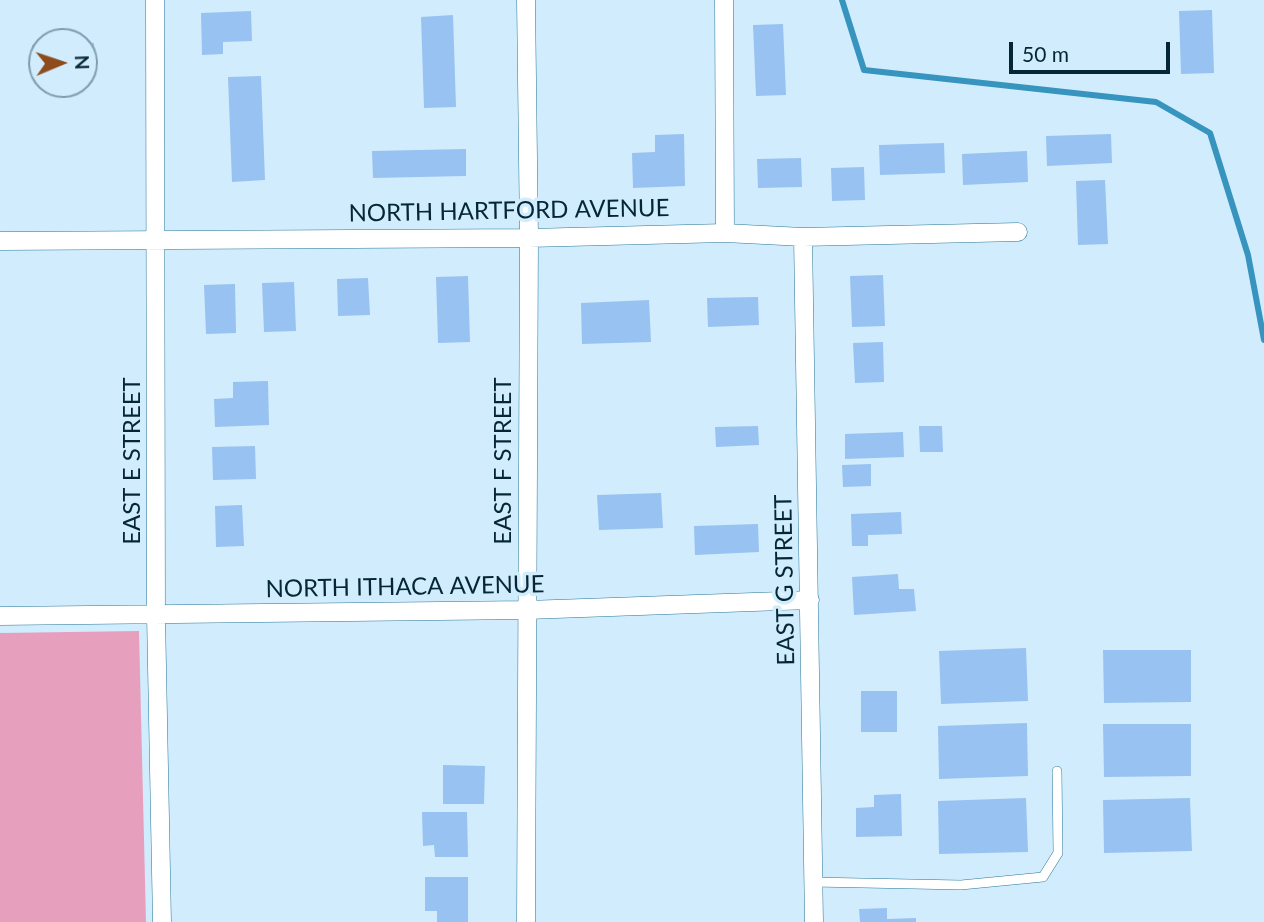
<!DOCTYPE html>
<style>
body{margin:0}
#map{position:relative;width:1264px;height:922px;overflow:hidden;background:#d1edfd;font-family:Lato,sans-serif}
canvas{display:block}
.north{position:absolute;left:28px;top:28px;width:70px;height:70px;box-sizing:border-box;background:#d1edfd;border:2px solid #7f9dad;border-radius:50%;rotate:88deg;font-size:19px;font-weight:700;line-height:28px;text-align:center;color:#052634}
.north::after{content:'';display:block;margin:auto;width:24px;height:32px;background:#8e4b1c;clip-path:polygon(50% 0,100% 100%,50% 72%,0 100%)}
.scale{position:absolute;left:1009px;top:42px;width:161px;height:32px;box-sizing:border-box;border:4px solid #052634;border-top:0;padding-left:9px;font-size:21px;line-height:24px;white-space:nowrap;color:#052634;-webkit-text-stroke:5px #d1edfd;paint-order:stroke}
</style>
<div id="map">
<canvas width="1264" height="922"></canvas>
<div class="north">N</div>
<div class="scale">50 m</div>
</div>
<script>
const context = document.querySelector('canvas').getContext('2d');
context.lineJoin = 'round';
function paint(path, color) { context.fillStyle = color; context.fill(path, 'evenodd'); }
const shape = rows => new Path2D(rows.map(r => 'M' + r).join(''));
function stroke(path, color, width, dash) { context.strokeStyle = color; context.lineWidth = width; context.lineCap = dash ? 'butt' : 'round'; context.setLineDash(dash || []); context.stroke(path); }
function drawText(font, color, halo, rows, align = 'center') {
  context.font = font + ' Lato,sans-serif'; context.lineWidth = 7; context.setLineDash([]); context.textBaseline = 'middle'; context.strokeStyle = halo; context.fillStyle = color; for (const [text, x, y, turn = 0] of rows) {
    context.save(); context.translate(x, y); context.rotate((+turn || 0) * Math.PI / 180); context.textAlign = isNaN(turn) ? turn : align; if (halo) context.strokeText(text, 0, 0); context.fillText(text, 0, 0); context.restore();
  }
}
paint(shape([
 [139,631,146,922,0,922,0,633]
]), '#e6a0be');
stroke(shape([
 [842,0,864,70,1156,102,1210,133,1248,255,1264,340]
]), '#3694bf', 6);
paint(shape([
 [1212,10,1214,73,1181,74,1179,11],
 [251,11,252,41,223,42,223,54,202,55,201,13],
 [453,15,456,107,424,108,421,17],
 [783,24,786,95,756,96,753,25],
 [84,43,94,43,95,73,84,73],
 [32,45,42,45,42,75,33,75],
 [261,76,265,180,232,182,228,77],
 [684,134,685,186,633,188,632,153,655,152,655,135],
 [1111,134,1112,163,1047,166,1046,136],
 [944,143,945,173,880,175,879,145],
 [466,149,466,176,373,178,372,151],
 [1027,151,1028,182,963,185,962,154],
 [801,158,802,187,758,188,757,159],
 [864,167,865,200,832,201,831,168],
 [1105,180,1108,244,1078,245,1076,181],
 [883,275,885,326,852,327,850,276],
 [468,276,470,342,438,343,436,277],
 [368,278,370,315,338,316,337,279],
 [294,282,296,331,264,332,262,283],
 [235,284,236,333,206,334,204,285],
 [758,297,759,325,708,327,707,298],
 [649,300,651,342,582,344,581,303],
 [883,342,884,382,855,383,853,343],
 [268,381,269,425,215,427,214,399,233,398,233,382],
 [758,426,759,445,716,447,715,427],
 [919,426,942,426,943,452,920,452],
 [903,432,904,457,845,459,845,434],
 [255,446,256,479,213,480,212,447],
 [871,464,871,486,843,487,842,465],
 [661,493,663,528,599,530,597,495],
 [242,505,244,546,216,547,215,506],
 [901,512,902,534,868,535,868,546,852,546,851,514],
 [758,524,759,552,695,555,694,526],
 [898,574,899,589,914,589,916,611,854,615,852,577],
 [1026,648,1028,701,941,704,939,651],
 [1103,650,1191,650,1191,702,1104,703],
 [861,691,897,691,897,732,861,732],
 [1027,723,1028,776,939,779,938,726],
 [1103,724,1191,724,1191,776,1104,777],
 [443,765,485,766,484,804,443,804],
 [901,794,902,836,856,837,856,808,874,807,874,795],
 [1026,798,1028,852,939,854,938,801],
 [1190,798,1192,851,1104,853,1103,800],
 [422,812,467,812,468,857,435,857,434,845,423,846],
 [425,877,468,877,468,922,437,922,437,911,425,911],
 [887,908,887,919,916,918,916,922,860,922,859,909]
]), '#98c2f1');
const service = shape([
 [813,882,961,885,1043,877,1058,853,1057,771]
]);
const minor = shape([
 [155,0,156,615,162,922],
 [724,0,725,233],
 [803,237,814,922],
 [0,241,529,238,725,233,803,237,1018,232],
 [0,616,527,610,810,600],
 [526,922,529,238,526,0]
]);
stroke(service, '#287699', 10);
stroke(minor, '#287699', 19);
stroke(service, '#fff', 9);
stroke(minor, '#fff', 18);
drawText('24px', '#052634', '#d1edfd', [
 ["NORTH HARTFORD AVENUE",509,211,-1],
 ["EAST E STREET",132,461,-90],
 ["EAST F STREET",503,461,-90],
 ["EAST G STREET",785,580,-91],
 ["NORTH ITHACA AVENUE",405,587,-1]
]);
</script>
